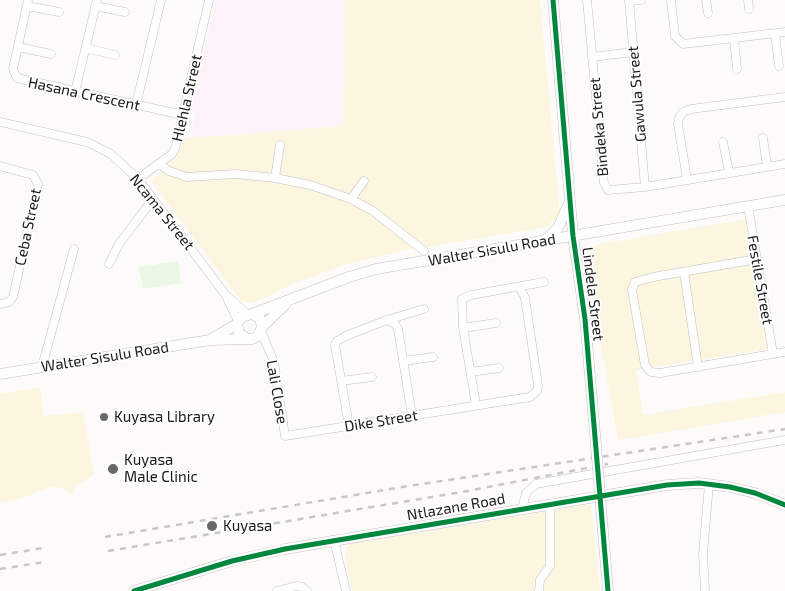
<!DOCTYPE html>
<style>
body{margin:0}
canvas{display:block;background:#fdfbf9}
</style>
<canvas width="785" height="591"></canvas>
<script>
const context = document.querySelector('canvas').getContext('2d');
context.lineJoin = 'round';
function paint(path, color) { context.fillStyle = color; context.fill(path, 'evenodd'); }
const shape = rows => new Path2D(rows.map(r => 'M' + r).join(''));
function stroke(path, color, width, dash) { context.strokeStyle = color; context.lineWidth = width; context.lineCap = dash ? 'butt' : 'round'; context.setLineDash(dash || []); context.stroke(path); }
function drawText(font, color, halo, rows, align = 'center') {
  context.font = font + ' "Exo 2",sans-serif'; context.lineWidth = 4; context.setLineDash([]); context.textBaseline = 'middle'; context.strokeStyle = halo; context.fillStyle = color; for (const [text, x, y, turn = 0] of rows) {
    context.save(); context.translate(x, y); context.rotate((+turn || 0) * Math.PI / 180); context.textAlign = isNaN(turn) ? turn : align; if (halo) context.strokeText(text, 0, 0); context.fillText(text, 0, 0); context.restore();
  }
}
paint(shape([
 [216,0,345,0,343,126,191,138,196,113,190,111]
]), '#fdf2fa');
paint(shape([
 [178,261,181,283,143,289,139,267]
]), '#e9f7e4');
paint(shape([
 [345,0,540,0,560,214,546,227,403,251,343,265,293,284,254,303,241,301,151,181,176,158,184,137,191,138,343,126],
 [747,219,768,349,636,370,643,415,785,392,785,412,618,440,585,255,594,245],
 [40,387,44,416,83,412,94,475,75,486,72,495,63,488,50,487,20,499,0,503,0,394],
 [591,504,600,591,353,591,351,588,345,554,349,544]
]), '#fcf6e0');
const minor = shape([
 [28,0,13,69,17,78,183,115],
 [587,0,604,183,608,190,645,187,785,164],
 [629,0,645,187],
 [671,0,675,36,683,44,785,32],
 [706,0,708,13],
 [748,0,749,9],
 [629,1,641,0],
 [27,6,59,12],
 [95,6,125,12],
 [775,34,779,66],
 [734,39,737,69],
 [18,47,51,54],
 [86,48,115,55],
 [592,57,633,52],
 [75,92,97,0],
 [136,105,161,0],
 [0,122,87,142,111,154,138,179,225,294,247,314],
 [763,138,767,167],
 [723,142,729,172],
 [159,164,169,171,187,177,236,174,275,178,310,185,351,199,373,211,424,251],
 [0,166,33,175,38,184,13,297,9,302,0,304],
 [275,178,280,145],
 [138,179,172,154,175,149,209,0],
 [687,179,678,124,679,118,683,112,691,109,785,97],
 [351,199,364,181],
 [748,206,773,354],
 [757,259,653,277,635,282,632,290,645,365,651,372,660,373,785,352],
 [109,264,119,244,153,199],
 [684,272,698,367],
 [227,298,238,321],
 [387,320,395,324,398,329,412,416],
 [463,328,496,323],
 [261,331,274,362,285,436,530,397,537,391,538,385,525,298,520,288],
 [403,361,433,357],
 [42,367,74,249],
 [471,372,499,368],
 [341,381,372,377],
 [476,405,463,328,462,299,471,295,544,282],
 [349,426,335,345,337,341,348,335,387,320,424,309],
 [522,509,526,493,536,484,785,440],
 [334,540,346,591],
 [277,591,296,586,302,587,307,591],
 [539,591,540,580,550,566,550,504],
 [705,591,703,554,709,484]
]);
const tertiary = shape([
 [553,0,573,236,585,319,595,434],
 [545,240,558,228,569,203],
 [252,314,349,277,376,269,785,200],
 [262,327,260,318,252,314,241,317,237,324,239,333,247,339,252,339,258,336,262,327,285,305],
 [211,339,237,324],
 [0,374,210,340,247,339],
 [602,519,608,591],
 [134,591,232,561,285,549,667,485,699,483,730,487,755,493,785,505]
]);
stroke(minor, '#c2c0be', 9);
stroke(tertiary, '#c2c0be', 11);
stroke(minor, '#fffefe', 8);
stroke(tertiary, '#fffefe', 10);
stroke(shape([
 [105,537,402,487,785,429],
 [108,551,462,492,608,464],
 [0,555,43,548],
 [0,569,45,562]
]), '#c7c7c7', 2.5, [6, 6]);
const tertiaryBridge = shape([
 [595,434,602,519]
]);
stroke(tertiaryBridge, '#c2c0be', 11, []);
stroke(tertiaryBridge, '#fffefe', 10);
stroke(shape([
 [553,0,573,236,585,319,608,591],
 [134,591,232,561,285,549,667,485,699,483,730,487,755,493,785,505]
]), '#00873e', 5);
for (const [x, y, r, color] of [
 [104,417,5,"#6a6866"],
 [113,469,6,"#6a6866"],
 [212,526,6,"#6a6866"]
]) { const dot = new Path2D(); dot.arc(x, y, r, 0, 2 * Math.PI); context.fillStyle = color; context.fill(dot); stroke(dot, '#fff', 2); }
drawText('15px', '#1b1917', '#fff', [
 ["Hasana Crescent",84,94,12],
 ["Gawula Street",637,94,-95],
 ["Hlehla Street",187,98,-77],
 ["Bindeka Street",599,127,-95],
 ["Ncama Street",162,212,51],
 ["Ceba Street",28,227,-78],
 ["Walter Sisulu Road",492,250,-10],
 ["Festile Street",760,280,80],
 ["Lindela Street",593,294,83],
 ["Walter Sisulu Road",105,357,-9],
 ["Lali Close",277,392,80],
 ["Dike Street",381,421,-9],
 ["Ntlazane Road",456,507,-10]
]);
drawText('15px', '#1b1917', '#fff', [
 ["Kuyasa Library",114,417],
 ["Kuyasa",124,460],
 ["Male Clinic",124,477],
 ["Kuyasa",223,526]
], 'left');
</script>
